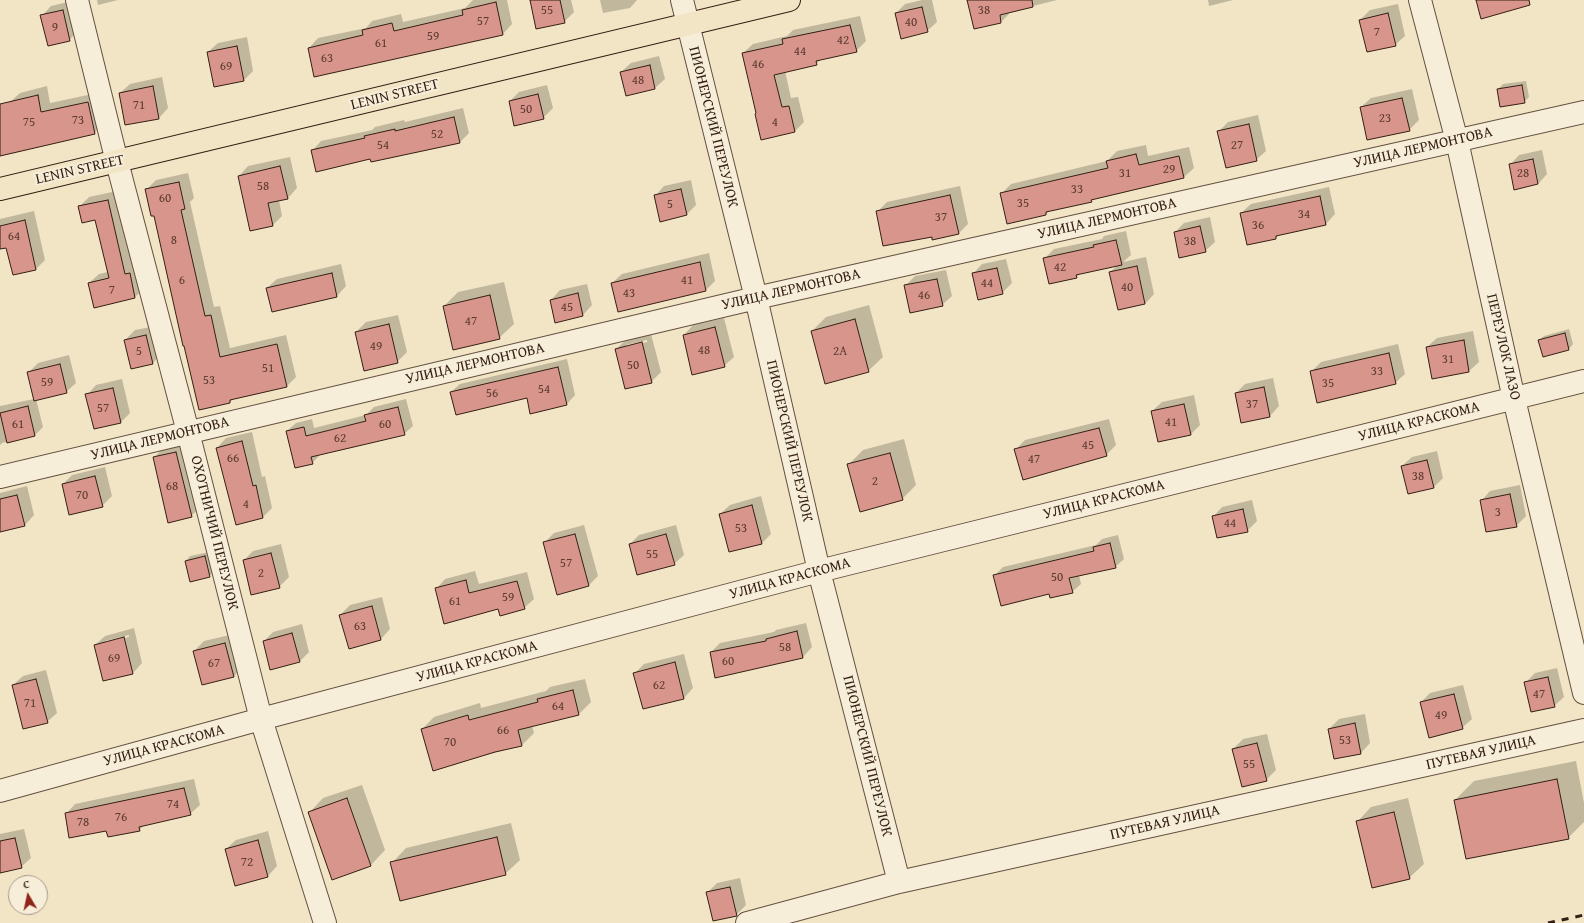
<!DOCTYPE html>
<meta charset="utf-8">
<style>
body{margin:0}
#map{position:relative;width:1584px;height:923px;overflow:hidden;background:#f2e5c5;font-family:"Gentium Book Plus",serif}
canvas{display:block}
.north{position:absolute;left:8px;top:875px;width:40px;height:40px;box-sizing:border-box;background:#f7eed9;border:1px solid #a99b8a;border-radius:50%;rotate:351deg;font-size:11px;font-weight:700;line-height:16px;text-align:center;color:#341e14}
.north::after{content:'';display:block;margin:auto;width:14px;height:18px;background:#8f2418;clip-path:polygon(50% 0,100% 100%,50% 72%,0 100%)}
</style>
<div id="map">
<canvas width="1584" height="923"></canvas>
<div class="north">С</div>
</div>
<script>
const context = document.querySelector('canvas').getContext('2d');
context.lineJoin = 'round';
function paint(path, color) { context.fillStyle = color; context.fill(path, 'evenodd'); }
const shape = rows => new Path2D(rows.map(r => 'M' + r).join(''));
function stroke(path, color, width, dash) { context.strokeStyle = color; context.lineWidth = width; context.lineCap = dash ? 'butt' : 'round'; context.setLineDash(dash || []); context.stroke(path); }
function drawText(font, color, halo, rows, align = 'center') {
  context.font = font + ' "Gentium Book Plus",serif'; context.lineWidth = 4; context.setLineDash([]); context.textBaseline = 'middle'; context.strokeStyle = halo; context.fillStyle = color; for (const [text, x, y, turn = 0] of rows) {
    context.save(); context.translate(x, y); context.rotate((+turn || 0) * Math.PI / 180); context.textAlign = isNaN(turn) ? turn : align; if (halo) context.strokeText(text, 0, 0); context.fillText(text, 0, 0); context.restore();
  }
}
paint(shape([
 [97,0,118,0,98,5],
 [473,0,507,0,512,24,503,34,315,76,309,48,318,38,366,28,372,21,401,14,403,22,465,8],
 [531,0,571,0,574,12,564,22],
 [600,0,637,0,630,8,603,13],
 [922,0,932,0,937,22,927,31,896,13,905,4],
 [968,0,1057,0,1009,12,1009,14,1001,22,975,28],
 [1208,0,1233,0,1209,6],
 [72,1,79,30,69,40,42,16,51,6],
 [1398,4,1405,36,1395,45,1360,20,1370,10],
 [860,16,866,41,856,51,821,59,816,64,785,71,791,98,798,97,804,122,795,131,743,53,753,44,787,36,793,30],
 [247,37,253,71,244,80,208,52,218,43],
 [659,56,665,79,655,88,626,95,621,72,631,63],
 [162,77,168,108,159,118,120,93,130,84],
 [1526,81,1529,97,1524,102,1498,89,1503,84],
 [547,85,553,108,543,118,510,101,519,92],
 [47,86,50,103,97,93,104,123,94,133,0,154,0,109,10,102,20,93],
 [1412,89,1419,120,1409,130,1361,107,1371,98],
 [463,108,469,133,459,143,371,158,312,151,321,141,372,130,375,127,404,120,405,122],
 [1258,115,1266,151,1256,160,1218,132,1228,122],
 [1146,145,1148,156,1189,147,1194,168,1184,177,1094,198,1091,201,1049,211,1046,214,1001,194,1011,184,1107,161,1117,151],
 [1542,150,1547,174,1538,184,1510,165,1519,155],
 [290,157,297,188,288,198,279,200,282,216,273,225,239,176,248,166],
 [188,173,194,198,190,202,214,307,220,306,230,348,286,335,296,377,286,387,234,398,230,402,155,215,146,190,156,180],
 [691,180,696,205,687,214,655,196,664,186],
 [960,186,968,224,959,233,877,212,887,202],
 [1329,187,1335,214,1326,224,1280,234,1276,238,1241,213,1251,204],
 [117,191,145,288,135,297,95,307,89,283,99,274,108,272,96,219,79,207,89,197],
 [34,211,45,260,36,269,13,274,7,247,0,248,0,219],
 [1210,217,1215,242,1205,251,1175,232,1184,223],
 [1126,231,1131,255,1123,262,1146,257,1154,294,1145,304,1110,272,1118,265,1080,273,1077,277,1044,259,1054,249,1102,239,1104,236],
 [709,253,715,281,706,290,618,311,612,283,622,274],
 [1006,259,1012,283,1002,293,973,274,982,264],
 [341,264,346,286,337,296,267,288,277,279],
 [946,270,952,296,942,305,906,285,915,276],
 [504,282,514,324,499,338,444,306,458,292],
 [587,284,592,305,583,315,556,321,551,300,560,290],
 [869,305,883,357,868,371,812,331,826,317],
 [398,315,407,352,397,362,356,332,366,322],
 [724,318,734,357,724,366,684,335,693,325],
 [156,326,162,353,153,363,125,340,135,330],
 [1569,329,1573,344,1569,349,1543,356,1539,340,1544,336],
 [1473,331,1479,362,1469,371,1433,378,1427,347,1437,338],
 [651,334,661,372,651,382,616,349,626,340],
 [647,340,647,342,626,347,626,345],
 [1398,344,1405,374,1395,383,1311,372,1321,362],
 [69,355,76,383,66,392,36,399,43,427,34,436,2,443,0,445,0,406,34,399,28,373,38,363],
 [567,359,575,395,567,404,531,412,527,397,451,392,460,384],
 [1273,378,1279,406,1270,416,1236,393,1245,384],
 [122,379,130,413,121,422,87,395,96,385],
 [1194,395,1200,425,1191,434,1152,411,1162,402],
 [406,399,413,426,404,434,321,454,312,463,287,431,296,423,312,419,314,428,366,415,374,407],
 [1109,419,1116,445,1106,455,1016,449,1025,440],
 [252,432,262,477,265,476,272,508,263,517,237,524,217,448,226,438],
 [904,439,916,485,902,499,848,465,863,450],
 [185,443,201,507,191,516,154,458,163,448],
 [1437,451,1443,478,1434,487,1402,466,1412,457],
 [105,467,112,496,102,506,63,484,72,475],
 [1520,485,1526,516,1516,526,1481,501,1490,491],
 [27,486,34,515,25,525,0,531,0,493],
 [761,496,771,534,762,543,720,514,730,505],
 [1252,500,1257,521,1247,531,1213,517,1222,507],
 [584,525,598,576,588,586,544,543,554,533],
 [676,525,684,555,674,564,630,544,639,535],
 [1118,535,1124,559,1115,567,1079,575,1081,584,1072,592,994,576,1003,567,1096,545,1102,539],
 [281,544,289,577,279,587,244,560,253,551],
 [209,552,214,571,209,576,190,580,186,561,190,556],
 [475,571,479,584,527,572,534,599,524,608,499,608,436,589,445,579],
 [382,597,390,629,381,639,340,615,350,605],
 [806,623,812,647,803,657,711,652,720,643,774,632,776,630],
 [302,624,309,652,300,661,264,641,273,632],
 [134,628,142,663,133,673,104,680,95,645,105,636],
 [129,635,129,637,105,643,105,641],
 [234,634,243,667,233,677,194,651,204,641],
 [684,654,693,688,684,698,643,708,634,674,644,664],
 [1557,668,1564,697,1554,706,1525,683,1535,673],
 [46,670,57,713,47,722,13,685,23,676],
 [585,679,591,702,579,714,532,726,534,733,522,745,434,770,422,729,434,717,480,703,481,708,546,691,550,687],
 [1463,685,1472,719,1462,728,1421,702,1430,693],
 [1365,714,1370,743,1361,753,1335,758,1329,729,1339,719],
 [1267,734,1276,770,1266,780,1233,749,1243,739],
 [1576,761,1584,803,1584,822,1568,838,1455,800,1474,781],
 [194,779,200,805,190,814,144,825,139,830,107,830,66,814,75,804],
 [362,785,385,850,371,865,332,879,309,813,323,798],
 [1408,798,1424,864,1409,878,1357,822,1371,807],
 [511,823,520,860,505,874,392,863,406,848],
 [24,829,31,858,21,867,0,872,0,834],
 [268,831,277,866,268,876,236,885,226,849,236,840],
 [740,878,746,905,736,915,707,893,717,883]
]), '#0003');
const building = shape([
 [530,0,560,0,565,23,536,29,530,0],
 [967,0,1032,0,1033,7,1000,15,1001,23,974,29,967,0],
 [1476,0,1529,0,1530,5,1481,19,1476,0],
 [496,2,503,35,314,77,308,48,363,35,362,30,392,23,394,31,463,15,462,10,496,2],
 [922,7,928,32,901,39,895,13,922,7],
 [63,10,70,41,48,46,40,15,63,10],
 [1388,13,1396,46,1367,52,1359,20,1388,13],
 [850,25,857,52,816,61,817,65,774,75,782,107,789,106,795,132,761,140,755,114,756,113,742,53,783,44,782,39,850,25],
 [237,46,244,81,214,87,207,52,237,46],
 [650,65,655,89,626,96,620,72,650,65],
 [1522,85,1525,103,1500,107,1497,89,1522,85],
 [153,86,159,119,125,125,119,93,153,86],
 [538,94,544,119,514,126,509,101,538,94],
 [38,95,41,112,88,102,95,134,0,156,0,104,38,95],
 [1402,98,1410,131,1367,140,1360,107,1402,98],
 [454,117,460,143,371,162,370,159,316,172,311,150,365,138,364,136,395,129,395,131,454,117],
 [1249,124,1257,161,1226,168,1217,131,1249,124],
 [1136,154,1139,165,1179,156,1184,178,1091,200,1092,202,1046,212,1046,215,1007,224,1000,193,1108,168,1106,161,1136,154],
 [1533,159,1538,184,1514,190,1509,164,1533,159],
 [280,166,288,199,268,203,273,226,250,231,238,176,280,166],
 [179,182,185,209,181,210,205,316,211,315,220,357,277,344,287,387,230,400,230,403,199,410,184,346,183,346,154,216,151,216,145,189,179,182],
 [681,189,687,215,660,222,654,195,681,189],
 [950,195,959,234,932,240,932,237,883,246,876,211,950,195],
 [1320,196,1326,225,1276,236,1276,239,1247,245,1240,213,1320,196],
 [108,200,125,274,130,273,135,298,94,308,88,283,109,278,95,220,82,223,78,206,108,200],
 [25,220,36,270,13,275,6,248,0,249,0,226,25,220],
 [1200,226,1206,252,1179,258,1174,232,1200,226],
 [1116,240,1122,265,1076,275,1077,278,1049,284,1043,258,1094,247,1093,245,1116,240],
 [700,262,706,291,618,312,611,283,700,262],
 [1137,266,1145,304,1118,310,1109,272,1137,266],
 [997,268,1003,294,978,300,972,273,997,268],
 [332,273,337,297,272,312,266,288,332,273],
 [937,279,943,306,910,313,904,285,937,279],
 [578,293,583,316,555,323,550,300,578,293],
 [490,295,500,339,453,350,443,306,490,295],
 [855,319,869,372,825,384,811,331,855,319],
 [389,324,398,363,364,371,355,332,389,324],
 [715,327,725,367,692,375,683,335,715,327],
 [1565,333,1569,350,1543,357,1538,340,1565,333],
 [146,335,153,364,131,369,124,340,146,335],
 [1464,340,1469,372,1432,379,1426,347,1464,340],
 [642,342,652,383,625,389,615,349,642,342],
 [1389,353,1396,384,1317,403,1310,371,1389,353],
 [60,364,67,393,34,401,27,372,60,364],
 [558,367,567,405,530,414,527,398,456,415,450,392,558,367],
 [1264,387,1270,417,1241,423,1235,393,1264,387],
 [113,388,121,423,94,429,85,394,113,388],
 [1184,404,1191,435,1158,442,1151,411,1184,404],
 [28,406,35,436,7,443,0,413,28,406],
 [398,407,405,435,311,457,313,464,295,468,286,431,304,427,306,436,366,421,364,415,398,407],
 [1099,428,1107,456,1023,480,1014,449,1099,428],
 [242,441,253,486,256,485,263,518,236,525,216,448,242,441],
 [176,452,192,517,168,523,153,457,176,452],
 [890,453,903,500,860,512,847,464,890,453],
 [1427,460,1434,488,1408,494,1401,466,1427,460],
 [95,476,103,507,69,515,62,484,95,476],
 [1510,494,1517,527,1486,532,1480,500,1510,494],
 [17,495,25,526,0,532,0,499,17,495],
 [752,505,762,544,729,552,719,514,752,505],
 [1243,509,1248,532,1217,538,1212,516,1243,509],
 [575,534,589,586,557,595,543,542,575,534],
 [666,534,675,565,637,575,629,544,666,534],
 [1110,543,1116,568,1069,578,1073,593,1050,598,1049,594,1001,606,993,575,1094,551,1093,547,1110,543],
 [271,553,280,588,251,595,243,560,271,553],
 [205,556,210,577,190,582,185,561,205,556],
 [466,580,469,593,517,581,525,609,500,616,498,609,444,624,435,588,466,580],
 [372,606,381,640,349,649,339,615,372,606],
 [797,631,803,658,715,678,710,652,766,641,766,639,797,631],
 [292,633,300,662,270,670,263,641,292,633],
 [124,637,133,674,103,681,94,645,124,637],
 [225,643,234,677,202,685,193,651,225,643],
 [675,662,684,699,643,709,633,673,675,662],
 [1548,677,1555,707,1531,712,1524,682,1548,677],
 [36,679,48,723,23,729,12,685,36,679],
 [573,690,579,715,518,730,522,746,495,752,433,771,421,729,468,715,469,720,538,702,537,699,573,690],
 [1454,694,1463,729,1429,738,1420,702,1454,694],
 [1355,723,1361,754,1334,759,1328,729,1355,723],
 [1257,743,1267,781,1242,787,1232,749,1257,743],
 [1557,779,1569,839,1466,859,1454,800,1557,779],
 [184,788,191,815,139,827,140,831,108,837,106,831,69,838,65,813,184,788],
 [347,798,371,866,332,880,308,812,347,798],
 [1394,812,1410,879,1372,888,1356,821,1394,812],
 [497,837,506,875,400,901,390,862,497,837],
 [15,838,22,868,0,873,0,841,15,838],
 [258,840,268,877,235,886,225,849,258,840],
 [730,887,737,916,713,921,706,892,730,887]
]);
paint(building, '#d8958b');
stroke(building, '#341e14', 1);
const minor = shape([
 [77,0,117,162,188,432,261,719,325,923],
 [682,0,756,298,819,571,899,882],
 [1420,0,1457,141,1514,399,1584,693],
 [0,477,756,298,1584,112],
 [0,791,261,719,819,571,1584,381],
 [747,923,899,882,1584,730]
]);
const major = shape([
 [0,189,789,0]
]);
stroke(minor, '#645040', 24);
stroke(major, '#341e14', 24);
stroke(minor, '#f7eed9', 22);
stroke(major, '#f2e5c5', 22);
stroke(shape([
 [1548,923,1584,915]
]), '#341e14', 3, [7, 7]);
drawText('13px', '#5d3c32', null, [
 ["55",547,11],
 ["38",984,11],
 ["57",483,22],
 ["40",911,23],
 ["9",55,28],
 ["7",1377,33],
 ["59",433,37],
 ["42",843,41],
 ["61",381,44],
 ["44",800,52],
 ["63",327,59],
 ["46",758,65],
 ["69",226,67],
 ["48",638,81],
 ["71",139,106],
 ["50",526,110],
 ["23",1385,119],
 ["73",78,121],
 ["75",29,123],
 ["4",775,123],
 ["52",437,135],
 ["54",383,146],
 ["27",1237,146],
 ["29",1169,170],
 ["31",1125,174],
 ["28",1523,174],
 ["58",263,187],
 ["33",1077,190],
 ["60",165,199],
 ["35",1023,204],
 ["5",670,205],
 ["34",1304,215],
 ["37",941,218],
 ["36",1258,226],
 ["64",14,237],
 ["8",174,241],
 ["38",1190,242],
 ["42",1060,268],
 ["6",182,281],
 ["41",687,281],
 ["44",987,284],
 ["40",1127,288],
 ["7",112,291],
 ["43",629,294],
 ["46",924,296],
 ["45",567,308],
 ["47",471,322],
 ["49",376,347],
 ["48",704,351],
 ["5",139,352],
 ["2А",840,352],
 ["31",1448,360],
 ["50",633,366],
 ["51",268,369],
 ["33",1377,372],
 ["53",209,381],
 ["59",47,383],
 ["35",1328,384],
 ["54",544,390],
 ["56",492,394],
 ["37",1252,405],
 ["57",103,409],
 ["41",1171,423],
 ["61",18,425],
 ["60",385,425],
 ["62",340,439],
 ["45",1088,446],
 ["66",233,459],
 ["47",1034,460],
 ["38",1418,477],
 ["2",875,482],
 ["68",172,487],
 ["70",82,496],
 ["4",246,505],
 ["3",1498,513],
 ["44",1230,524],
 ["53",741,529],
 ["55",652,555],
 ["57",566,564],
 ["2",261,574],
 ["50",1057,578],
 ["59",508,598],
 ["61",455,602],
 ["63",360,627],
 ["58",785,648],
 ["69",114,659],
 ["60",728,662],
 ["67",214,664],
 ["62",659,686],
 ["47",1539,695],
 ["71",30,704],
 ["64",558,707],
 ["49",1441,716],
 ["66",503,731],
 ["53",1345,741],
 ["70",450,743],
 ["55",1249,765],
 ["74",173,805],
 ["76",121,818],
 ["78",83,823],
 ["72",247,863]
]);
drawText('15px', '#341e14', '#f7eed9', [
 ["LENIN STREET",395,95,-14],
 ["ПИОНЕРСКИЙ ПЕРЕУЛОК",713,127,76],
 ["УЛИЦА ЛЕРМОНТОВА",1423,148,-13],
 ["LENIN STREET",80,170,-13],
 ["УЛИЦА ЛЕРМОНТОВА",1107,219,-13],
 ["УЛИЦА ЛЕРМОНТОВА",791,290,-13],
 ["ПЕРЕУЛОК ЛАЗО",1503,347,77],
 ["УЛИЦА ЛЕРМОНТОВА",475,364,-13],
 ["УЛИЦА КРАСКОМА",1419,422,-14],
 ["УЛИЦА ЛЕРМОНТОВА",160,439,-14],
 ["ПИОНЕРСКИЙ ПЕРЕУЛОК",789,441,77],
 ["УЛИЦА КРАСКОМА",1104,500,-14],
 ["ОХОТНИЧИЙ ПЕРЕУЛОК",214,533,76],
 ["УЛИЦА КРАСКОМА",790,579,-15],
 ["УЛИЦА КРАСКОМА",477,662,-15],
 ["УЛИЦА КРАСКОМА",164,746,-15],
 ["ПУТЕВАЯ УЛИЦА",1481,753,-13],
 ["ПИОНЕРСКИЙ ПЕРЕУЛОК",867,756,76],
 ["ПУТЕВАЯ УЛИЦА",1165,823,-13]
]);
</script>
